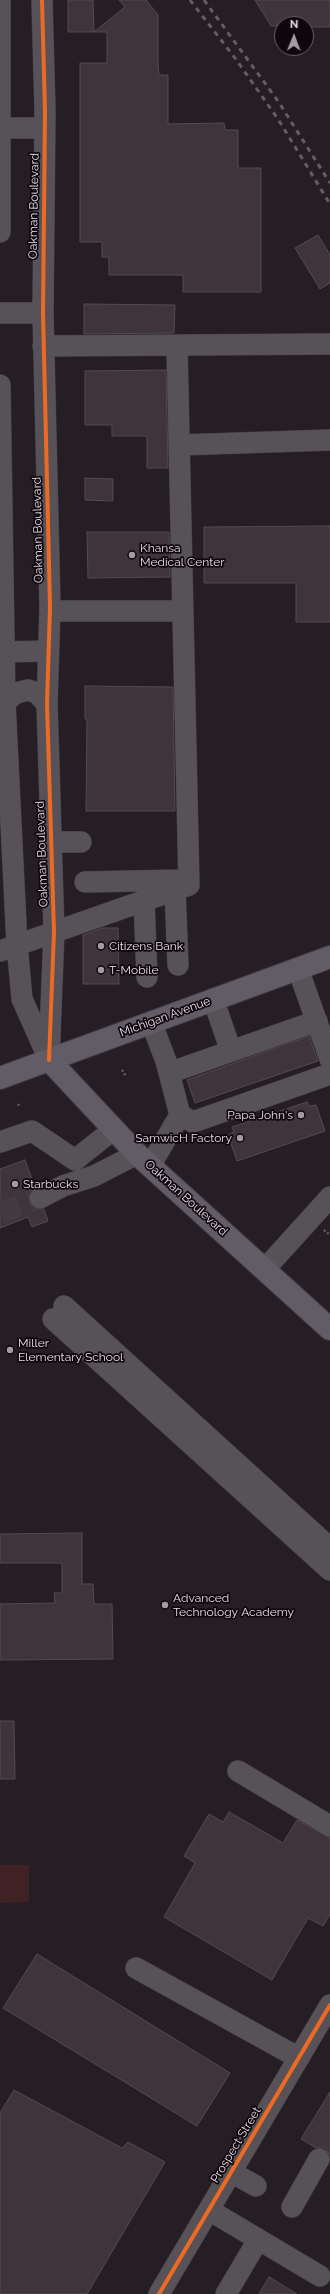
<!DOCTYPE html>
<style>
body{margin:0}
#map{position:relative;width:330px;height:2294px;overflow:hidden;background:#261e25;font-family:Raleway,sans-serif}
canvas{display:block}
.north{position:absolute;left:274px;top:16px;width:40px;height:40px;box-sizing:border-box;background:#0e070d;border:1px solid #655d64;border-radius:50%;rotate:1deg;font-size:11px;font-weight:700;line-height:16px;text-align:center;color:#e8dde7}
.north::after{content:'';display:block;margin:auto;width:14px;height:18px;background:#a49aa3;clip-path:polygon(50% 0,100% 100%,50% 72%,0 100%)}
</style>
<div id="map">
<canvas width="330" height="2294"></canvas>
<div class="north">N</div>
</div>
<script>
const context = document.querySelector('canvas').getContext('2d');
context.lineJoin = 'round';
function paint(path, color) { context.fillStyle = color; context.fill(path, 'evenodd'); }
const shape = rows => new Path2D(rows.map(r => 'M' + r).join(''));
function stroke(path, color, width, dash) { context.strokeStyle = color; context.lineWidth = width; context.lineCap = dash ? 'butt' : 'round'; context.setLineDash(dash || []); context.stroke(path); }
function drawText(font, color, halo, rows, align = 'center') {
  context.font = font + ' Raleway,sans-serif'; context.lineWidth = 3.5; context.setLineDash([]); context.textBaseline = 'middle'; context.strokeStyle = halo; context.fillStyle = color; for (const [text, x, y, turn = 0] of rows) {
    context.save(); context.translate(x, y); context.rotate((+turn || 0) * Math.PI / 180); context.textAlign = isNaN(turn) ? turn : align; if (halo) context.strokeText(text, 0, 0); context.fillText(text, 0, 0); context.restore();
  }
}
paint(shape([
 [0,1865,29,1865,29,1902,0,1903]
]), '#402224');
const building = shape([
 [68,0,93,0,94,32,68,32,68,0],
 [119,0,146,0,158,15,158,63,159,75,168,75,168,124,224,123,225,130,238,130,238,168,261,168,261,292,183,292,183,275,109,275,109,257,102,257,102,242,80,242,80,63,107,63,107,32,94,32,125,7,119,0],
 [255,0,330,0,330,27,306,27,306,24,271,26,255,0],
 [318,235,330,255,330,283,320,289,295,248,318,235],
 [84,304,175,305,174,333,84,334,84,304],
 [166,370,168,468,147,468,147,436,112,436,112,425,85,425,85,371,166,370],
 [85,478,113,479,113,501,85,500,85,478],
 [330,526,330,622,296,622,296,583,204,583,204,527,330,526],
 [87,532,169,532,170,577,88,578,87,532],
 [85,686,173,687,175,811,86,811,87,719,85,719,85,686],
 [103,928,118,928,119,984,83,984,83,935,103,928],
 [309,1036,318,1061,195,1103,187,1080,309,1036],
 [307,1102,310,1106,316,1105,325,1131,237,1161,228,1135,234,1132,232,1127,263,1117,271,1111,277,1112,307,1102],
 [25,1160,35,1187,30,1192,29,1203,34,1208,44,1209,48,1221,32,1227,28,1217,0,1228,0,1169,25,1160],
 [82,1533,82,1584,93,1584,94,1604,112,1604,113,1659,0,1660,0,1604,55,1603,54,1593,62,1593,62,1563,0,1563,0,1534,82,1533],
 [0,1721,14,1721,15,1779,0,1779,0,1721],
 [229,1812,283,1843,297,1820,330,1838,330,1914,323,1926,308,1918,272,1980,164,1917,195,1863,184,1856,209,1814,223,1822,229,1812],
 [37,1954,230,2073,197,2126,3,2008,37,1954],
 [14,2090,122,2148,128,2142,165,2162,87,2294,0,2294,0,2113,14,2090],
 [330,2092,330,2155,325,2148,316,2148,301,2139,330,2092],
 [269,2277,297,2294,259,2294,269,2277]
]);
paint(building, '#3f343a');
stroke(building, '#534b50', 1);
stroke(shape([
 [0,1213,40,1198]
]), '#433b42', 21, [21, 10]);
const minor = shape([
 [42,0,45,111,43,313,50,607,47,704,54,932,49,1060],
 [0,128,44,128],
 [0,232,0,0],
 [0,313,43,313],
 [43,346,330,344],
 [0,385,5,702,17,945,22,999,47,1055],
 [179,445,330,440],
 [50,611,182,611],
 [0,652,48,651],
 [5,702,16,693,28,690,37,693,47,704],
 [51,842,81,842],
 [85,882,180,880],
 [175,889,178,965],
 [144,900,147,977],
 [0,951,189,885,177,347],
 [298,969,330,1059],
 [213,999,231,1051],
 [151,1022,166,1061,180,1115,193,1122,330,1074],
 [169,1073,317,1021],
 [0,1142,32,1131,75,1160,114,1129],
 [150,1166,180,1115],
 [40,1198,63,1186,94,1176,137,1154],
 [265,1269,330,1197],
 [64,1306,330,1548],
 [53,1319,330,1570],
 [238,1771,330,1826],
 [136,1968,299,2058],
 [231,2172,256,2186],
 [292,2207,319,2159],
 [209,2210,320,2276],
 [159,2294,330,2005],
 [226,2294,258,2240]
]);
const major = shape([
 [49,1060,137,1154,330,1329],
 [0,1078,330,957]
]);
stroke(minor, '#403a3f', 22);
stroke(major, '#403a3f', 24);
stroke(shape([
 [122,1070,126,1076],
 [18,1104,20,1107],
 [324,1230,330,1235]
]), '#605c61', 2.5, [2, 2]);
stroke(minor, '#575258', 21);
stroke(major, '#615c65', 22);
stroke(shape([
 [190,0,235,58,278,119,330,204],
 [204,0,278,101,330,183]
]), '#625f63', 3, [5, 5]);
stroke(shape([
 [42,0,45,111,43,313,50,607,47,704,54,932,49,1060],
 [159,2294,330,2005]
]), '#ed6a23', 4);
for (const [x, y, r, color] of [
 [132,555,4,"#a49aa3"],
 [101,946,4,"#a49aa3"],
 [101,970,4,"#a49aa3"],
 [301,1115,4,"#a49aa3"],
 [240,1138,4,"#a49aa3"],
 [15,1184,4,"#a49aa3"],
 [10,1350,4,"#a49aa3"],
 [165,1605,4,"#a49aa3"]
]) { const dot = new Path2D(); dot.arc(x, y, r, 0, 2 * Math.PI); context.fillStyle = color; context.fill(dot); stroke(dot, '#0e070d', 1.5); }
drawText('12px', '#e8dde7', '#0e070d', [
 ["Oakman Boulevard",34,206,-89],
 ["Oakman Boulevard",38,530,-91],
 ["Oakman Boulevard",42,854,-92],
 ["Michigan Avenue",165,1017,-20],
 ["Oakman Boulevard",186,1198,42],
 ["Prospect Street",236,2145,-59]
]);
drawText('12px', '#e8dde7', '#0e070d', [
 ["Khansa",140,548],
 ["Medical Center",140,562],
 ["Citizens Bank",109,946],
 ["T-Mobile",109,970],
 ["Papa John's",293,1115,"right"],
 ["SamwicH Factory",232,1138,"right"],
 ["Starbucks",23,1184],
 ["Miller",18,1343],
 ["Elementary School",18,1357],
 ["Advanced",173,1598],
 ["Technology Academy",173,1612]
], 'left');
</script>
